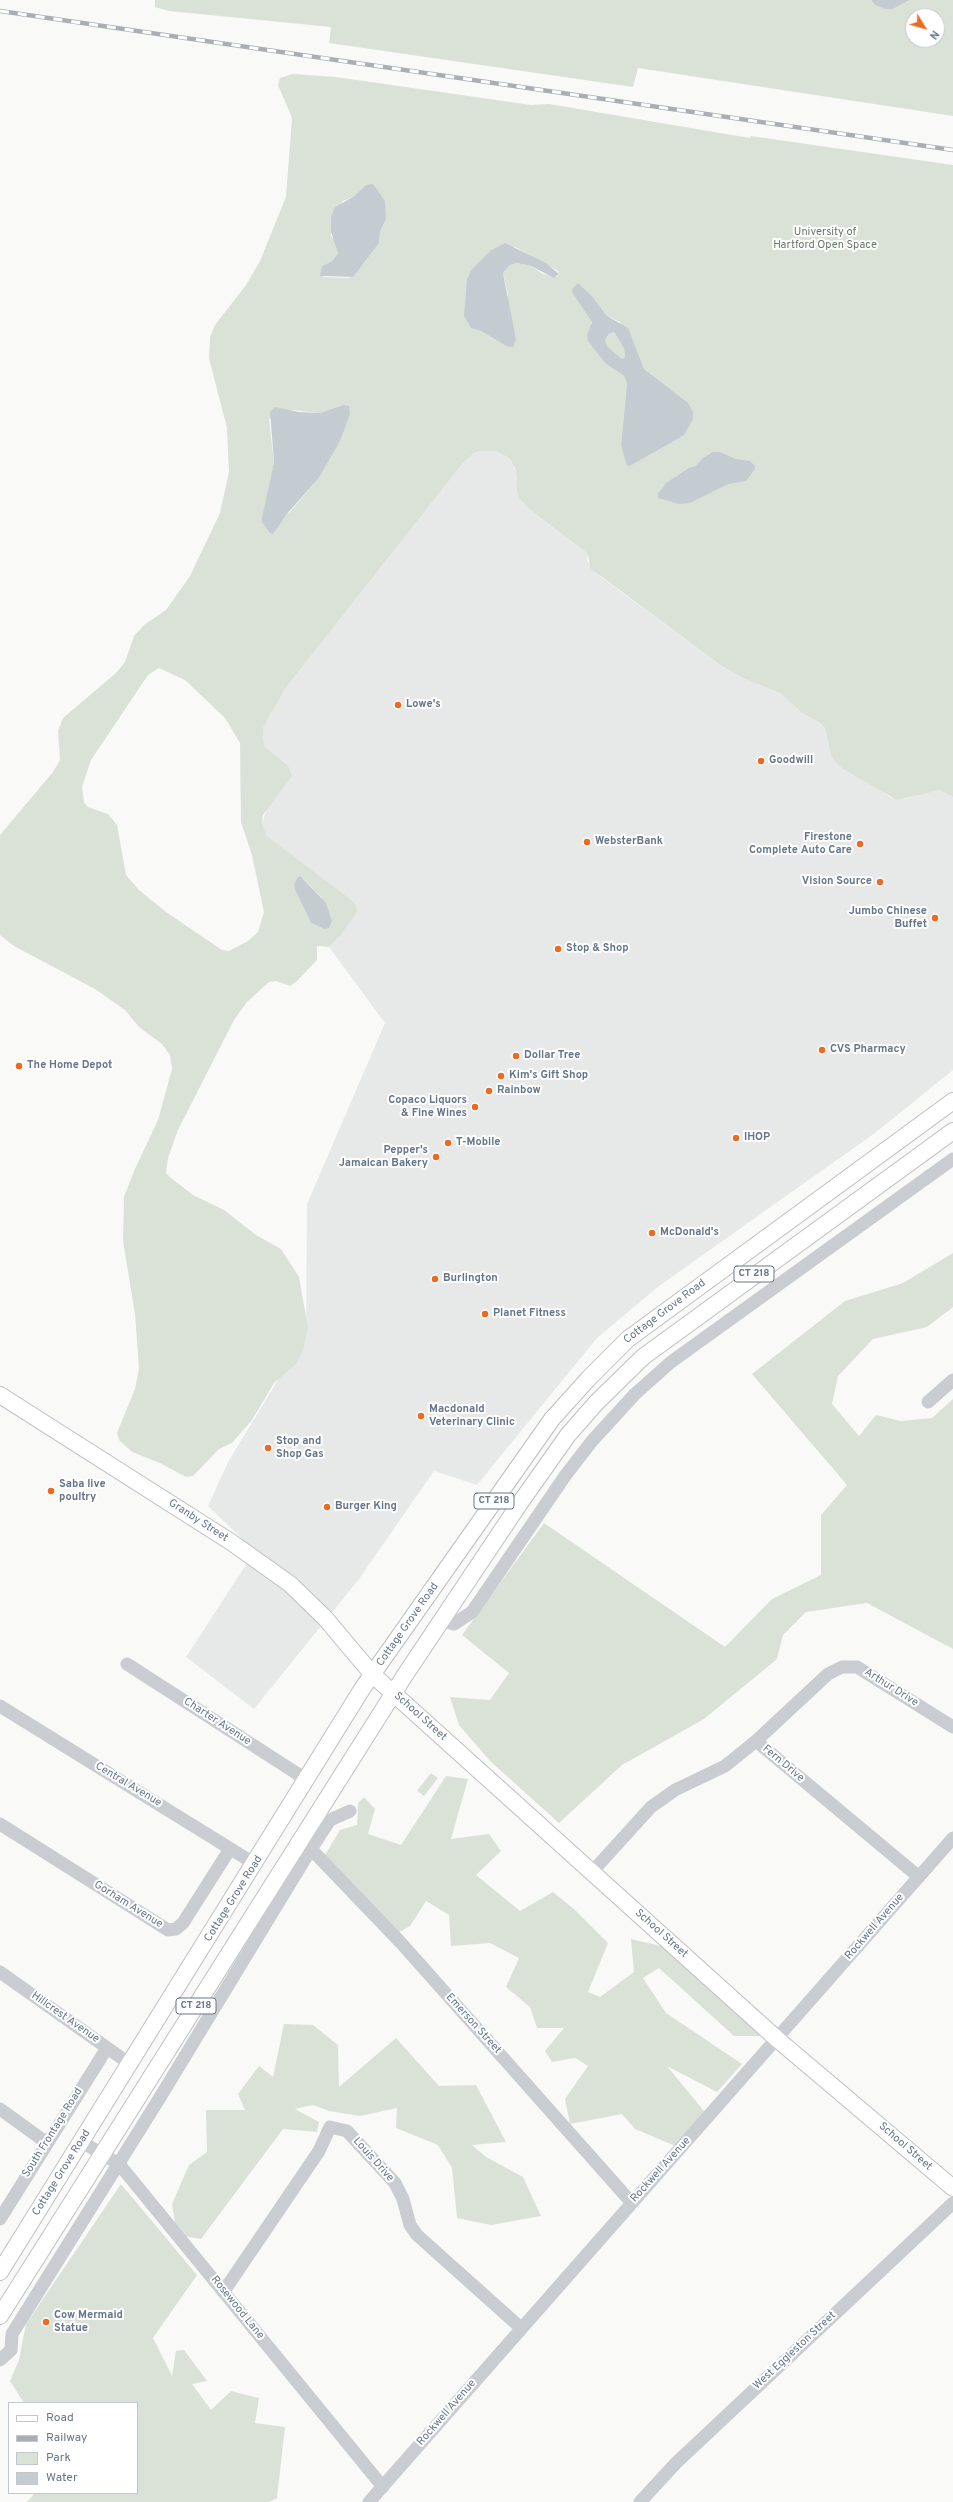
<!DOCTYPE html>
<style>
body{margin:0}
#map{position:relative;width:953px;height:2502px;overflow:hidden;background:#f9f9f7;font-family:Overpass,sans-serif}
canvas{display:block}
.legend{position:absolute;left:8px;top:2402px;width:130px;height:92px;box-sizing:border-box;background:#fff;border:1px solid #c2c8d0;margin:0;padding:5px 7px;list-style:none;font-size:12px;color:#66768a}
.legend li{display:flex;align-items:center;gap:8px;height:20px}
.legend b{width:20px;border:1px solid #c2c8d0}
.north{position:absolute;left:905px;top:8px;width:40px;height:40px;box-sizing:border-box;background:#fff;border:1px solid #c2c8d0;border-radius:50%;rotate:127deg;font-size:11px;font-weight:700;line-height:16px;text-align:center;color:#66768a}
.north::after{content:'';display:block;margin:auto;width:14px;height:18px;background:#ee6a23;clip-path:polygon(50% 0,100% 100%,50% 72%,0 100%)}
</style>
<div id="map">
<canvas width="953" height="2502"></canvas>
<ul class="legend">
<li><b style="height:5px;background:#fff"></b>Road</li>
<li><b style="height:5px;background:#a9aeb5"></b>Railway</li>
<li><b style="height:11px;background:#dae2d8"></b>Park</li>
<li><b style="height:11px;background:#c4ccd2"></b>Water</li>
</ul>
<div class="north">N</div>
</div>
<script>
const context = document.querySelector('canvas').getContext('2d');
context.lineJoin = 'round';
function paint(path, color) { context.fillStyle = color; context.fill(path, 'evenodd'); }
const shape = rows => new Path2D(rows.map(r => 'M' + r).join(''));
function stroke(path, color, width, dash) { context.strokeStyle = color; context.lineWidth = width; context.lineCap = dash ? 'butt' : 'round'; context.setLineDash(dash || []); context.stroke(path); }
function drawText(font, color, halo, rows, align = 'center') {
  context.font = font + ' Overpass,sans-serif'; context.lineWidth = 4; context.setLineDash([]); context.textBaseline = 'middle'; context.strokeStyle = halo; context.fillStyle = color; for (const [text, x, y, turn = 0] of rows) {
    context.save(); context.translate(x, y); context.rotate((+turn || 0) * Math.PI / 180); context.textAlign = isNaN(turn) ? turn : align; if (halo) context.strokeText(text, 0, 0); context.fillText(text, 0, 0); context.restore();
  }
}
paint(shape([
 [481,451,496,451,509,458,516,471,517,492,519,498,529,509,588,554,587,561,601,577,720,665,745,679,780,693,802,713,820,723,825,728,831,756,840,767,872,784,890,797,904,799,918,794,941,790,953,797,953,1070,875,1133,659,1286,597,1338,477,1485,434,1471,359,1579,254,1709,186,1657,255,1551,208,1506,228,1462,306,1334,307,1204,385,1023,329,947,339,937,267,836,262,823,268,806,274,755,264,746,263,728,285,689,463,463,474,453]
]), '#e7e8e8');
paint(shape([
 [155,0,871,0,875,5,893,9,910,0,953,0,953,116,638,68,633,87,329,43,331,27,169,11,155,7],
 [913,16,937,16,937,40,913,40],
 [293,74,336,77,531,105,549,104,750,138,751,136,953,165,953,797,940,790,897,800,840,767,831,756,825,728,820,723,802,713,780,693,745,679,720,665,590,568,588,554,529,509,519,498,517,492,516,470,509,458,496,451,481,451,474,453,463,463,285,689,263,728,264,746,288,766,292,776,263,815,262,823,267,836,351,900,356,905,357,912,339,937,329,947,317,946,317,960,297,981,290,986,276,981,269,982,247,1002,234,1020,178,1130,168,1158,166,1173,171,1178,193,1195,224,1210,256,1235,281,1249,299,1277,308,1328,303,1350,297,1363,274,1383,252,1420,232,1443,219,1449,193,1476,186,1477,160,1463,132,1452,119,1440,117,1433,135,1389,139,1368,135,1314,123,1241,124,1197,134,1171,158,1120,172,1069,170,1055,162,1044,139,1027,125,1010,95,989,14,946,0,935,0,835,53,772,60,760,58,731,63,718,116,673,125,662,134,636,144,625,166,610,190,576,220,513,229,472,227,428,209,358,210,337,215,325,246,285,260,261,286,197,292,118,278,85,280,78],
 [366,185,386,219,380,232,379,243,349,278,323,277,322,266,332,261,338,253,336,242,331,236,331,217,343,201,353,197],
 [515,247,558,271,559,274,557,277,543,274,531,266,517,263,510,265,503,273,508,294,506,346,481,331,471,328,471,270,490,251],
 [578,283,592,296,607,316,620,322,644,369,649,374,651,454,632,465,621,445,627,383,624,376,606,364,587,334,592,322,584,308],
 [343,405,318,479,289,513,262,522,274,462,269,419,292,410,320,413],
 [159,668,185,680,225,718,240,743,241,822,252,855,264,912,258,932,248,941,229,951,222,950,166,912,139,890,126,875,117,825,108,814,88,807,84,802,82,787,91,760,148,675],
 [297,878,304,879,322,897,324,929,311,923,296,892],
 [614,332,624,349,625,357,622,359,608,347,605,340,609,334],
 [953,1253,953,1307,927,1327,873,1339,838,1376,832,1404,859,1436,876,1415,901,1421,932,1418,953,1399,953,1649,867,1603,806,1612,783,1635,777,1659,704,1719,622,1765,559,1823,490,1761,459,1725,450,1697,490,1700,509,1673,462,1635,544,1523,725,1647,772,1599,821,1575,821,1515,847,1485,752,1374,845,1301,903,1283],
 [431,1773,438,1778,424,1796,417,1791],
 [446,1776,468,1779,451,1839,489,1834,501,1851,476,1875,520,1911,553,1892,575,1910,608,1943,588,1992,600,1997,634,1972,631,1939,678,1950,767,2036,734,2036,659,1968,643,1978,666,2013,742,2064,717,2092,667,2066,708,2116,680,2148,635,2129,622,2114,570,2124,565,2099,588,2066,575,2058,552,2062,545,2051,564,2028,537,2028,530,2007,506,1987,519,1958,490,1943,451,1946,449,1915,426,1901,410,1926,394,1935,322,1860,340,1830,357,1825,358,1803,364,1797,375,1809,368,1834,401,1845],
 [284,2024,313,2025,338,2045,339,2087,396,2038,439,2086,476,2085,506,2142,472,2145,486,2157,523,2177,541,2216,491,2225,457,2218,452,2168,438,2145,396,2128,397,2108,360,2116,329,2111,313,2105,295,2109,319,2122,317,2132,283,2129,201,2239,177,2235,172,2204,189,2165,207,2152,206,2110,245,2110,238,2094,259,2066,273,2077],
 [121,2184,197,2275,153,2338,172,2376,176,2351,184,2350,207,2381,192,2384,211,2410,231,2391,259,2398,255,2423,285,2427,277,2498,269,2502,27,2502,35,2493,137,2493,137,2403,24,2403,10,2381,19,2360,26,2324]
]), '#dae2d8');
paint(shape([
 [871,0,910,0,893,9,885,9,875,5],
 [373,184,385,201,386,219,380,232,379,243,353,277,320,276,322,266,332,261,338,253,331,232,331,217,335,207,353,197,366,185],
 [505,243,546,263,559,274,554,278,531,266,517,263,510,265,503,273,516,339,513,347,506,346,481,331,471,328,464,316,467,280,471,270,490,251],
 [578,283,592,296,607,316,628,328,644,369,688,403,693,412,693,419,684,435,632,465,628,466,626,463,621,445,627,383,624,376,606,364,588,341,587,334,592,322,572,292,572,289],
 [614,332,624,349,625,357,622,359,608,347,605,340,609,334],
 [343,405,349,406,350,414,340,441,318,479,286,515,273,534,270,533,262,522,262,518,274,462,270,412,275,407,299,412,320,413],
 [713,452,720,452,736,459,750,461,755,466,755,469,746,481,728,484,690,503,679,504,658,498,658,494,666,483,689,468,696,466,703,458],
 [300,876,326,903,332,921,329,928,324,929,311,923,296,892,294,885,297,878]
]), '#c4ccd2');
const major = shape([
 [0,1395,231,1542,290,1584,325,1618,373,1675,777,2039,953,2188],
 [0,2272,362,1689,552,1419,589,1378,628,1339,953,1101],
 [0,2316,405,1675,520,1503,568,1435,596,1403,643,1357,953,1131]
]);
stroke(major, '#bcbfc4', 18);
stroke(shape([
 [928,1402,953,1380],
 [442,1620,454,1624,472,1612,565,1476,592,1441,635,1394,671,1362,953,1159],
 [127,1664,307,1780],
 [0,1706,255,1864],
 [756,1741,919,1877],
 [0,1824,168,1930,176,1929,183,1923,230,1849],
 [311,1849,402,1944,631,2202],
 [592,1872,651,1807,675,1790,725,1766,756,1741,828,1674,842,1667,857,1667,953,1727],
 [0,1972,130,2064],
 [0,2109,47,2143],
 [82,2142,119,2164,383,2487],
 [0,2219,107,2048],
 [224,2291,319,2151,330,2127,347,2131,395,2183,403,2199,410,2225,417,2235,521,2328],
 [0,2360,11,2350,12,2334,159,2099,311,1849,330,1820,350,1811],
 [369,2502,953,1838],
 [640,2502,676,2463,953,2203]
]), '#c9ccd0', 13);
stroke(major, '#fff', 16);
const rail = shape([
 [0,11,953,150]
]);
stroke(rail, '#a9aeb5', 4.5);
stroke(rail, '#fff', 3, [9]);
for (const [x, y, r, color] of [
 [398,705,4,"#ee6a23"],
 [761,761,4,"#ee6a23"],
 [587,842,4,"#ee6a23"],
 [860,844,4,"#ee6a23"],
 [880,882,4,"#ee6a23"],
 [935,918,4,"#ee6a23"],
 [558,949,4,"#ee6a23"],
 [822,1050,4,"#ee6a23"],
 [516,1056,4,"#ee6a23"],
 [19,1066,4,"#ee6a23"],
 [501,1076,4,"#ee6a23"],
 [489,1091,4,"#ee6a23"],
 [475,1107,4,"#ee6a23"],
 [736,1138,4,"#ee6a23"],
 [448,1143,4,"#ee6a23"],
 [436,1157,4,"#ee6a23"],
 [652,1233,4,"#ee6a23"],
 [435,1279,4,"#ee6a23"],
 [485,1314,4,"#ee6a23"],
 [421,1416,4,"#ee6a23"],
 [268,1448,4,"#ee6a23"],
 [51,1491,4,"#ee6a23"],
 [327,1507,4,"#ee6a23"],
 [46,2322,4,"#ee6a23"]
]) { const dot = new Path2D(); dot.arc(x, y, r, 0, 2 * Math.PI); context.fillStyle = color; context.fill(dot); stroke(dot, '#fff', 1.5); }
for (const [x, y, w] of [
 [754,1274,40],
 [494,1501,40],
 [196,2006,40]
]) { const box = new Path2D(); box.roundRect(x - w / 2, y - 8, w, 16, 3); context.fillStyle = '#fff'; context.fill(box); stroke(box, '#66768a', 1); }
drawText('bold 10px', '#66768a', null, [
 ["CT 218",754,1274],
 ["CT 218",494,1501],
 ["CT 218",196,2006]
]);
drawText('11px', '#647a62', '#fff', [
 ["University of",825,233],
 ["Hartford Open Space",825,246]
]);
drawText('bold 11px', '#66768a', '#fff', [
 ["Lowe's",406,705],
 ["Goodwill",769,761],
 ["Firestone",852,838,"right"],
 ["Complete Auto Care",852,851,"right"],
 ["WebsterBank",595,842],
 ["Vision Source",872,882,"right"],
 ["Jumbo Chinese",927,912,"right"],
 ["Buffet",927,925,"right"],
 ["Stop & Shop",566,949],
 ["CVS Pharmacy",830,1050],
 ["Dollar Tree",524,1056],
 ["The Home Depot",27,1066],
 ["Kim's Gift Shop",509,1076],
 ["Rainbow",497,1091],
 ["Copaco Liquors",467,1101,"right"],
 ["& Fine Wines",467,1114,"right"],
 ["IHOP",744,1138],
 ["T-Mobile",456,1143],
 ["Pepper's",428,1151,"right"],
 ["Jamaican Bakery",428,1164,"right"],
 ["McDonald's",660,1233],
 ["Burlington",443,1279],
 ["Planet Fitness",493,1314],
 ["Macdonald",429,1410],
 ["Veterinary Clinic",429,1423],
 ["Stop and",276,1442],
 ["Shop Gas",276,1455],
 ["Saba live",59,1485],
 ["poultry",59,1498],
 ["Burger King",335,1507],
 ["Cow Mermaid",54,2316],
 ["Statue",54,2329]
], 'left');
drawText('11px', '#66768a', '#fff', [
 ["Cottage Grove Road",665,1312,-37],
 ["Granby Street",198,1521,33],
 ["Cottage Grove Road",408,1625,-55],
 ["Arthur Drive",891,1688,32],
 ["School Street",420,1717,42],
 ["Charter Avenue",217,1722,33],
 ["Fern Drive",783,1764,40],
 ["Central Avenue",128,1785,31],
 ["Cottage Grove Road",234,1899,-58],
 ["Gorham Avenue",128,1905,32],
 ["Rockwell Avenue",875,1927,-49],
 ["School Street",661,1934,42],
 ["Hillcrest Avenue",65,2018,35],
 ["Emerson Street",473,2024,48],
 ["South Frontage Road",53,2133,-58],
 ["School Street",905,2147,41],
 ["Louis Drive",373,2160,48],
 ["Rockwell Avenue",661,2170,-48],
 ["Cottage Grove Road",62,2173,-58],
 ["Rosewood Lane",237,2308,51],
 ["West Eggleston Street",795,2351,-43],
 ["Rockwell Avenue",447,2413,-49]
]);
</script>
